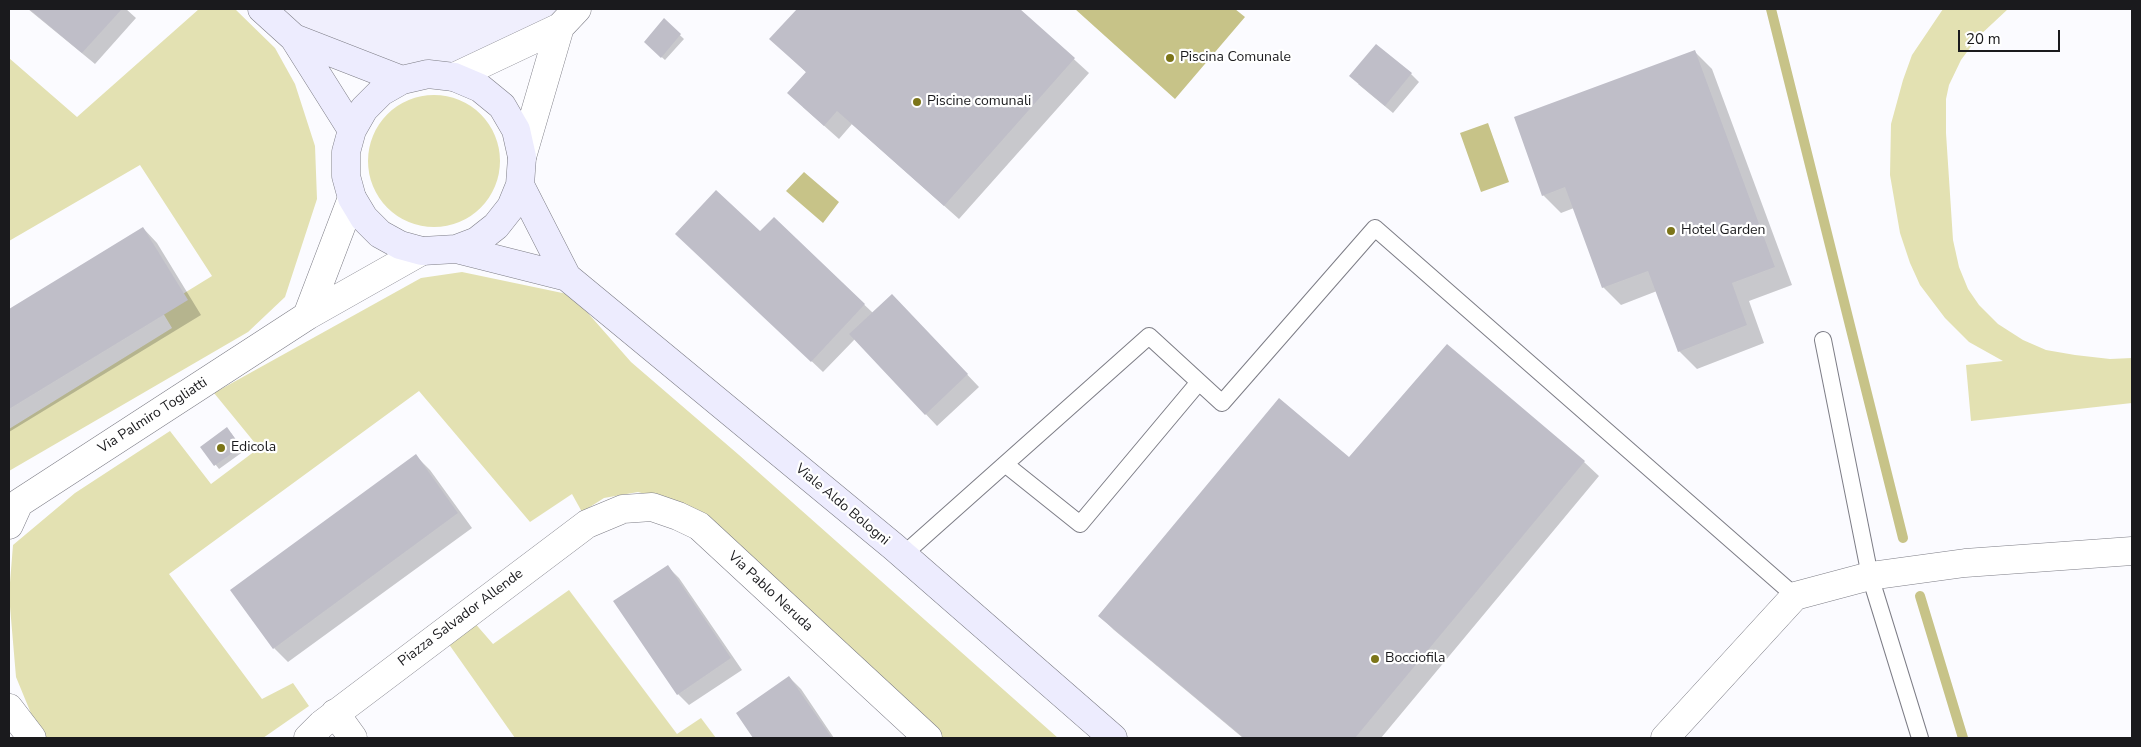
<!DOCTYPE html>
<style>
body{margin:0}
#map{position:relative;width:2141px;height:747px;overflow:hidden;background:#fbfbff;font-family:"Nunito Sans",sans-serif}
canvas{display:block}
.frame{position:absolute;inset:0;border:10px solid #1a1a1d;pointer-events:none}
.scale{position:absolute;left:1958px;top:30px;width:102px;height:22px;box-sizing:border-box;border:2px solid #1a1a1d;border-top:0;padding-left:6px;font-size:15px;line-height:18px;white-space:nowrap;color:#1a1a1d;-webkit-text-stroke:4px #fff;paint-order:stroke}
</style>
<div id="map">
<canvas width="2141" height="747"></canvas>
<div class="frame"></div>
<div class="scale">20 m</div>
</div>
<script>
const context = document.querySelector('canvas').getContext('2d');
context.lineJoin = 'round';
function paint(path, color) { context.fillStyle = color; context.fill(path, 'evenodd'); }
const shape = rows => new Path2D(rows.map(r => 'M' + r).join(''));
function stroke(path, color, width, dash) { context.strokeStyle = color; context.lineWidth = width; context.lineCap = dash ? 'butt' : 'round'; context.setLineDash(dash || []); context.stroke(path); }
function drawText(font, color, halo, rows, align = 'center') {
  context.font = font + ' "Nunito Sans",sans-serif'; context.lineWidth = 4.5; context.setLineDash([]); context.textBaseline = 'middle'; context.strokeStyle = halo; context.fillStyle = color; for (const [text, x, y, turn = 0] of rows) {
    context.save(); context.translate(x, y); context.rotate((+turn || 0) * Math.PI / 180); context.textAlign = isNaN(turn) ? turn : align; if (halo) context.strokeText(text, 0, 0); context.fillText(text, 0, 0); context.restore();
  }
}
paint(shape([
 [262,9,577,9,560,27,402,80]
]), '#f0effd');
paint(shape([
 [199,9,235,9,275,48,295,84,315,146,317,199,285,297,248,332,9,471,9,429,172,328,160,308,212,276,140,165,9,241,9,58,77,117],
 [1943,9,2008,9,1978,37,1961,60,1949,85,1946,99,1946,133,1953,240,1959,267,1968,289,1979,305,1998,324,2023,340,2046,350,2075,355,2110,359,2132,358,2132,403,1971,421,1966,365,2003,361,1969,342,1945,318,1920,285,1910,263,1900,233,1890,175,1891,124,1903,80,1912,55],
 '368 161a66 66 0 1 1 132 0a66 66 0 1 1-132 0Z',
 [462,272,572,295,631,362,739,455,1058,738,928,738,688,506,638,492,604,498,582,512,572,494,530,522,419,391,169,574,262,699,293,683,309,706,263,738,45,738,37,728,16,677,9,595,13,545,75,493,170,431,211,484,259,448,214,393,421,278],
 [569,590,677,734,701,718,716,738,515,738,441,633,466,613,493,644]
]), '#e3e1b2');
paint(shape([
 [1075,9,1235,9,1245,17,1175,99],
 [1488,123,1509,182,1481,192,1460,133],
 [804,172,839,202,823,223,786,191]
]), '#c7c388');
paint(shape([
 [28,9,126,9,136,18,95,64],
 [798,9,1019,9,1089,73,959,219,852,124,839,139,803,107,807,73,771,39],
 [664,20,684,39,665,60,645,42],
 [1695,52,1712,69,1792,285,1749,301,1764,343,1697,369,1679,351,1657,291,1621,305,1603,287,1574,208,1561,213,1543,195],
 [1411,74,1419,82,1393,113,1358,84],
 [774,219,873,313,903,307,979,387,937,426,855,339,823,372,689,245,761,233],
 [143,228,157,243,201,315,9,432,9,310],
 [1447,346,1584,462,1599,476,1381,738,1243,738,1114,630,1099,615,1349,459],
 [231,433,244,451,219,469,202,447],
 [416,456,430,470,472,528,288,662,274,648],
 [667,566,679,578,742,670,689,705,678,694],
 [789,677,801,689,834,738,755,738,737,713]
]), '#0003');
stroke(shape([
 [1771,9,1903,538],
 [1920,596,1963,738]
]), '#c7c388', 10);
paint(shape([
 [29,9,122,9,82,53],
 [797,9,1020,9,1075,58,944,206,837,111,824,126,787,93,806,72,769,39],
 [664,18,681,34,661,58,644,42],
 [1376,44,1412,73,1385,106,1349,76],
 [1695,50,1775,267,1732,283,1747,325,1678,352,1648,271,1602,288,1565,187,1542,196,1514,117],
 [716,190,760,231,774,217,865,304,811,362,675,234],
 [143,227,188,300,9,409,9,309],
 [892,294,968,374,925,415,849,334],
 [1447,344,1585,461,1355,738,1244,738,1098,616,1279,398,1349,457],
 [227,427,241,447,214,466,200,447],
 [416,454,458,513,273,649,230,590],
 [668,565,731,658,677,695,613,601],
 [789,676,832,738,753,738,736,713]
]), '#bfbec8');
const lane = shape([
 [1823,340,1870,576,1920,738],
 [1005,464,1080,524,1199,382],
 [903,555,1149,336,1222,403,1375,228,1795,596]
]);
const street = shape([
 [454,77,560,27,577,9],
 [522,157,560,27],
 [307,316,352,198],
 [9,525,19,503,307,316,422,251],
 [9,708,32,738],
 [335,713,353,738],
 [308,738,322,724,587,524,623,509,652,507,678,516,699,526,928,738],
 [1665,738,1795,596,1870,576,1965,563,2132,551]
]);
const secondary = shape([
 [262,9,294,38,352,130],
 [294,38,402,80],
 [520,185,567,277,894,547,1113,738],
 [456,249,477,241,496,226,511,207,520,185,522,157,516,130,502,106,480,88,454,77,428,74,402,80,381,92,364,109,352,130,346,152,346,176,352,198,364,218,380,234,400,245,422,251,456,249,567,277]
]);
stroke(lane, '#7d7d86', 18);
stroke(street, '#7d7d86', 29);
stroke(secondary, '#7d7d86', 29);
stroke(lane, '#fff', 16);
stroke(street, '#fff', 28);
stroke(secondary, '#edecfe', 28);
for (const [x, y, r, color] of [
 [1170,58,5,"#7c7519"],
 [917,102,5,"#7c7519"],
 [1671,231,5,"#7c7519"],
 [221,448,5,"#7c7519"],
 [1375,659,5,"#7c7519"]
]) { const dot = new Path2D(); dot.arc(x, y, r, 0, 2 * Math.PI); context.fillStyle = color; context.fill(dot); stroke(dot, '#fff', 2); }
drawText('14px', '#1a1a1d', '#fff', [
 ["Piscina Comunale",1180,58],
 ["Piscine comunali",927,102],
 ["Hotel Garden",1681,231],
 ["Edicola",231,448],
 ["Bocciofila",1385,659]
], 'left');
drawText('14px', '#1a1a1d', '#fff', [
 ["Via Palmiro Togliatti",153,416,-33],
 ["Viale Aldo Bologni",842,505,40],
 ["Via Pablo Neruda",770,592,43],
 ["Piazza Salvador Allende",461,618,-37]
]);
</script>
